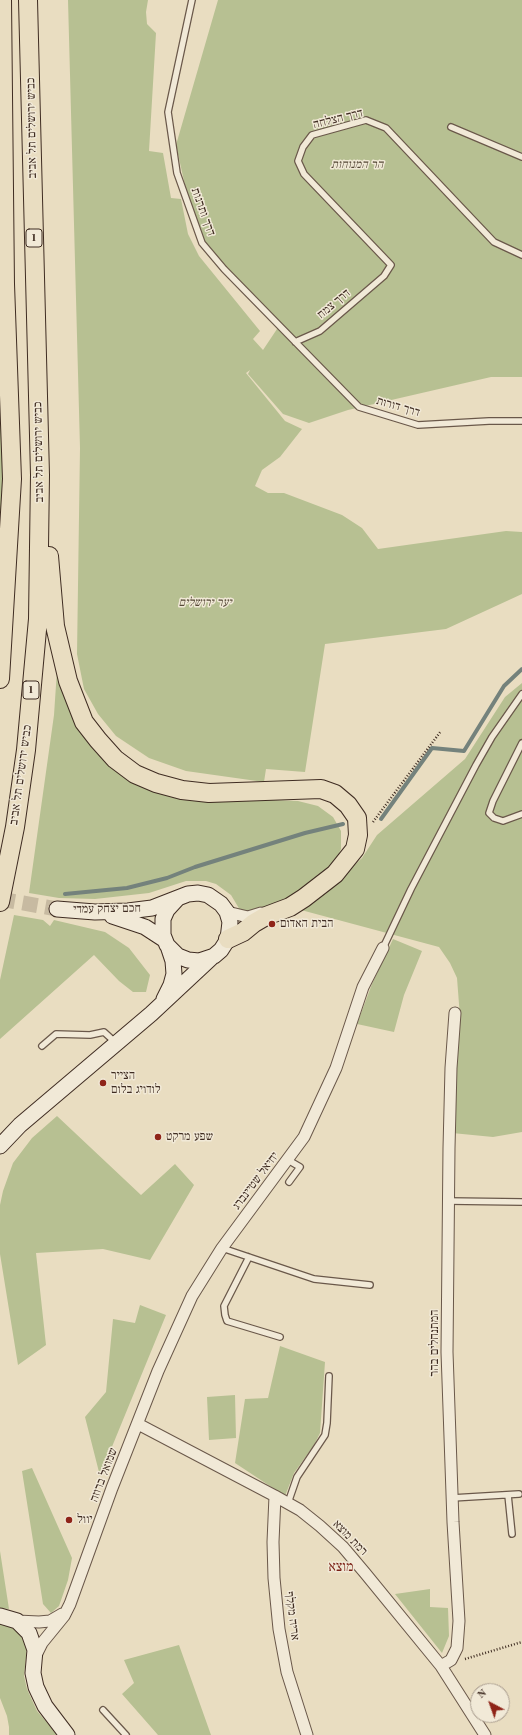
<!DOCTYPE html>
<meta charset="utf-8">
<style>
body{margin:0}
#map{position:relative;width:522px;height:1735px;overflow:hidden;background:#e9ddc1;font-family:"Old Standard TT",serif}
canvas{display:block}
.north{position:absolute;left:470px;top:1683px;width:40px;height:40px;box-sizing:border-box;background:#f1e9d7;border:1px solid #aa9d8f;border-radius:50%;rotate:319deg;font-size:11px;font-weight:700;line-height:16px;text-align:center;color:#3f2c22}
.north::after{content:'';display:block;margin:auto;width:14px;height:18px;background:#8f2418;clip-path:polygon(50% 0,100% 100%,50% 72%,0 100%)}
</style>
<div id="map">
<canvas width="522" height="1735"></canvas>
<div class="north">N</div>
</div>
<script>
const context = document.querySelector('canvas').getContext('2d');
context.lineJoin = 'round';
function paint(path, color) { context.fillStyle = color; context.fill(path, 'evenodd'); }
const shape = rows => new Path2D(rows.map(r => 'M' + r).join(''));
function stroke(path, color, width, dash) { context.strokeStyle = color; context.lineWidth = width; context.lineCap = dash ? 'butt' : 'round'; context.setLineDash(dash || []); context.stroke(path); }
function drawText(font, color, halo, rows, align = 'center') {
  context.font = font + ' "Old Standard TT","Frank Ruhl Libre",serif'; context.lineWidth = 3; context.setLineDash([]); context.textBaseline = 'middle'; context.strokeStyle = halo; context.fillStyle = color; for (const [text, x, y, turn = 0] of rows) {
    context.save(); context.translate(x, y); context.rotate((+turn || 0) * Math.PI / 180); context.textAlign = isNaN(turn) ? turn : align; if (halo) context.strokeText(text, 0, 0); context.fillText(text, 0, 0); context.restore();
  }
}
paint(shape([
 [68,0,148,0,146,12,147,24,156,33,149,151,163,153,171,198,181,199,188,234,199,256,260,331,253,339,263,350,281,323,197,239,176,145,218,0,522,0,522,377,491,377,348,410,309,423,283,414,248,374,250,370,246,373,285,421,302,429,280,457,262,470,255,486,268,493,284,493,342,515,362,528,378,549,506,531,522,532,522,594,446,629,325,644,305,772,266,769,264,782,186,771,149,758,116,736,98,714,84,689,77,654,80,448],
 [0,352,3,475,0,523],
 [57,670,95,747,197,797,298,801,318,806,333,817,341,831,341,849,335,863,290,899,243,915,231,895,216,884,206,881,186,881,149,893,95,899,59,898,29,893,54,715],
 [522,683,522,1132,493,1137,452,1133,460,1017,457,978,450,963,439,947,301,910,334,884,362,858,377,835,465,759,505,697],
 [14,915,43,920,50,926,54,920,105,932,129,948,150,975,146,992,133,992,119,981,94,955,0,1039,0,980],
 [393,939,422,951,404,995,394,1032,357,1024,372,984],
 [57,1116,141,1195,175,1164,194,1185,150,1260,103,1249,36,1253,46,1345,18,1365,0,1254,0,1205,3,1191,13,1163,32,1138],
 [140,1305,166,1315,100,1476,85,1417,106,1392,113,1319,135,1323],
 [280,1346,325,1362,320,1433,314,1445,294,1473,285,1496,235,1463,245,1399,268,1398],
 [235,1395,236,1438,209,1440,207,1397],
 [32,1468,72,1558,68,1580,59,1606,51,1613,43,1604,22,1471],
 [0,1551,9,1609,0,1608],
 [430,1589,430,1607,448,1608,449,1636,442,1653,395,1594],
 [0,1623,12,1626,20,1634,25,1643,27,1648,24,1676,27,1689,37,1711,58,1735,9,1735,9,1727,7,1716,0,1698],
 [179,1645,211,1735,158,1735,122,1694,134,1683,124,1660]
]), '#b7c092');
stroke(shape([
 [381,819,432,748,464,751,504,686,522,669],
 [65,894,127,888,167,878,195,867,305,833,343,824]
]), '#74827c', 4);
stroke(shape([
 [0,899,57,909]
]), '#c7baa1', 15, [15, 8]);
const service = shape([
 [192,0,168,112,177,173,202,243,224,269,359,407,418,425,489,421,522,421],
 [451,127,522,157],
 [295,342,320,331,384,276,391,265,304,174,298,161,303,147,312,135,366,120,386,128,494,242,522,255],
 [522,743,493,801,489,813,494,818,503,821,522,814],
 [383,948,411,889,476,765,492,737,522,694],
 [42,1046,56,1034,90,1035,104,1032,116,1043],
 [288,1160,300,1167,289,1182],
 [448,1201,522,1202],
 [222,1248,314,1279,370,1285],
 [249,1257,224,1306,225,1315,227,1321,280,1337],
 [508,1495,512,1534],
 [452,1498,519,1494],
 [288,1503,297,1477,325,1435,327,1423,329,1376],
 [103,1710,126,1735]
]);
const minor = shape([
 [227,912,248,917,261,913],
 [138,1424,275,1496,300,1510,320,1526,343,1547,365,1573,441,1666,485,1735],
 [275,1496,273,1542,274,1578,279,1629,287,1672,307,1735],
 [17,1621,39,1622,50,1621,62,1614],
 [35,1657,42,1643,64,1616,70,1604,112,1488,158,1371,192,1296,222,1248,304,1137,336,1068,363,987,383,948],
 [441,1666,451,1660,457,1648,459,1621,453,1522,447,1352,449,1148,451,1068,455,1013]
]);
const secondary = shape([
 [57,909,95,912,128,911,152,908,188,894,198,893,208,895,221,904,227,912,230,922,228,939,221,950,214,956,199,961,188,960,178,956,167,945,163,935,163,919,167,910,178,898],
 [112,916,145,927,165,940],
 [164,999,171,985,174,974,173,961,168,946],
 [0,1146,20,1125,151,1014,211,958],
 [0,1616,17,1621,29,1633,35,1650,33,1673,36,1687,45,1706,67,1735]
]);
const trunk = shape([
 [49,556,55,626,68,681,84,722,98,740,115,759,135,774,156,783,182,790,209,793,321,789,335,794,348,805,357,818,358,835,355,849,335,874,304,898,290,907,266,916,254,923,243,932,228,939],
 [0,679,12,479,5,284,2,0],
 [0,902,15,827,26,750,38,619,40,475,28,0]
]);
stroke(service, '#6a584a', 8);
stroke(minor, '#6a584a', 13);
stroke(secondary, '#3f2c22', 17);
stroke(trunk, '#3f2c22', 20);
stroke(shape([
 [373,822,441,731],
 [465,1659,522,1642]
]), '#3f2c22', 2.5, [1, 2]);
stroke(service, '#f1e9d7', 5.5);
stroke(minor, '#f1e9d7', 11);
stroke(secondary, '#f1e9d7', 15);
stroke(trunk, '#e9ddc1', 18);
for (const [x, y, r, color] of [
 [272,924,4,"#8f2418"],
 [103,1083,4,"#8f2418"],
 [158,1137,4,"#8f2418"],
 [69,1520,4,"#8f2418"]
]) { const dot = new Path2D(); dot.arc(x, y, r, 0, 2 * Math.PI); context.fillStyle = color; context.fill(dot); stroke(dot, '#f1e9d7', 1.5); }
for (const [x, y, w] of [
 [34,238,16],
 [31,690,16]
]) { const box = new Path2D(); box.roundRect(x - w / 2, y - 9, w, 18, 3); context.fillStyle = '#f1e9d7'; context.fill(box); stroke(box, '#3f2c22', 1); }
drawText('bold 11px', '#3f2c22', null, [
 ["1",34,238],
 ["1",31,690]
]);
drawText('12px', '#3f2c22', '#f1e9d7', [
 ["דרך הצלחה",338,119,-14],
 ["כביש ירושלים תל אביב",32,128,-91],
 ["דרך ותרנות",203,212,70],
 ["דרך צמח",334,304,-40],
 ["דרך דורות",398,407,16],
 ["כביש ירושלים תל אביב",39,452,-91],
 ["כביש ירושלים תל אביב",21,775,-82],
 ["חכם יצחק עמדי",107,909,-1],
 ["יחיאל שטיינברג",256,1181,-53],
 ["המתנחלים בהר",435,1343,-90],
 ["שמואל ברוזה",104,1475,-69],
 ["רמת מוצא",350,1538,46],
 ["אריה מקלף",292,1616,83]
]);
drawText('italic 12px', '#574a38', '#f1e9d7', [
 ["הר המנוחות",357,165],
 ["יער ירושלים",205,603]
]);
drawText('12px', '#3f2c22', '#f1e9d7', [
 ["הבית האדום",280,924],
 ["הצייר",111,1076],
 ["לודויג בלום",111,1090],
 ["שפע מרקט",166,1137],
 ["יוול",77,1520]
], 'left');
drawText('14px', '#7a1f14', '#f1e9d7', [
 ["מוצא",341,1567]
]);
</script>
